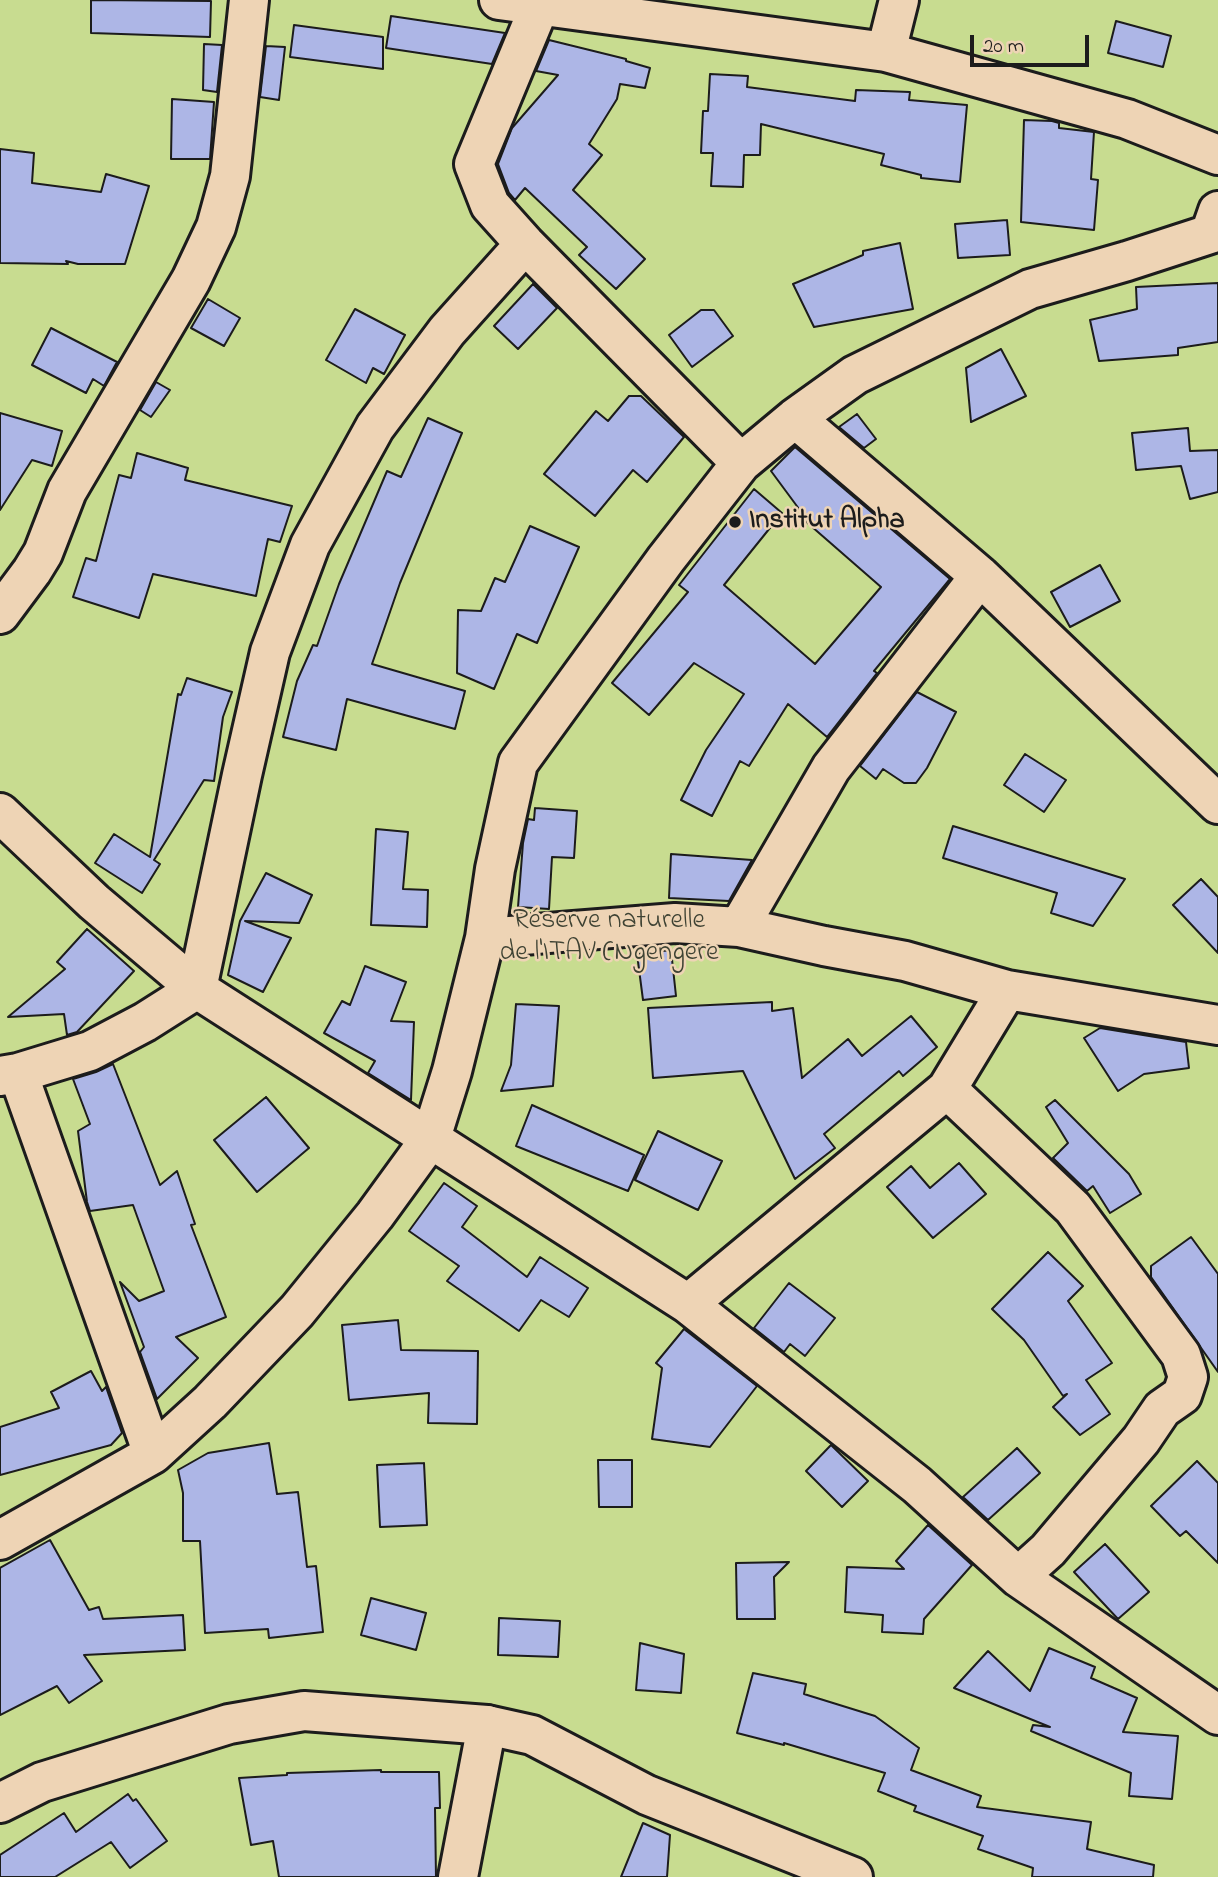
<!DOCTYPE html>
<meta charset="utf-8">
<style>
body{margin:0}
#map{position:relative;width:1218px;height:1877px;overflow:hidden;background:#eed4b5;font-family:"Indie Flower",sans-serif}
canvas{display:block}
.scale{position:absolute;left:970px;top:35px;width:119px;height:32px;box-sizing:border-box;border:4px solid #1c1c1c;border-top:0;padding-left:9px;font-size:21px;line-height:24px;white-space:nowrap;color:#1c1c1c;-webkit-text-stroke:5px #eed4b5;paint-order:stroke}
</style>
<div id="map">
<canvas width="1218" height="1877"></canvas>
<div class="scale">20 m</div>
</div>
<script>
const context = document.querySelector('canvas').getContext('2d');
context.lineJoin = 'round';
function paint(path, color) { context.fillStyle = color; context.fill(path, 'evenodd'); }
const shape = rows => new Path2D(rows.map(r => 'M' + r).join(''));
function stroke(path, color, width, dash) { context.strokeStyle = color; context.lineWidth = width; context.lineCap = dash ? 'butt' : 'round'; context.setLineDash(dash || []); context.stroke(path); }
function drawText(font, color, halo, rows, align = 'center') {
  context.font = font + ' "Indie Flower",sans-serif'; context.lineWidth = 5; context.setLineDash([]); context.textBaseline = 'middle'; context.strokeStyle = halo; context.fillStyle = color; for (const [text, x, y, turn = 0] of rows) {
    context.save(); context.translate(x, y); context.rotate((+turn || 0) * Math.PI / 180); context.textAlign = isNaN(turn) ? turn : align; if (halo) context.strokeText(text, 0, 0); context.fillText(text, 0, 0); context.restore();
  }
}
paint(shape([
 [0,0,1218,0,1218,1877,0,1877]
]), '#c8dc90');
const building = shape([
 [91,0,211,1,210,37,91,33,91,0],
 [391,16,505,33,492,64,386,48,391,16],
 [1116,21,1171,36,1163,67,1108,53,1116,21],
 [294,25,383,37,383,69,290,57,294,25],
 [549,40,626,59,626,61,650,68,645,88,620,84,617,99,589,144,602,155,573,190,645,259,616,289,579,255,587,247,525,188,515,200,509,193,498,164,512,128,558,75,536,71,549,40],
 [204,44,222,45,217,92,203,90,204,44],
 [266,46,285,47,279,100,260,97,266,46],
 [710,74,748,76,747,87,855,101,856,90,910,92,909,100,967,105,960,182,921,178,921,175,881,165,884,154,761,124,760,155,744,155,743,187,711,186,713,153,701,153,703,111,708,111,710,74],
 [172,99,214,102,210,159,171,159,172,99],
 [1024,120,1052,121,1059,123,1059,128,1094,132,1091,179,1098,180,1094,230,1021,222,1024,120],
 [0,149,34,153,32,183,101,192,106,174,149,186,125,264,78,264,66,261,68,264,0,263,0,149],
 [1007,220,1010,255,958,258,955,224,1007,220],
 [900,243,913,309,814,327,793,284,863,255,863,251,900,243],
 [1218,283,1218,342,1178,348,1178,355,1099,361,1090,320,1137,309,1136,287,1218,283],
 [533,284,557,308,518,349,494,326,533,284],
 [208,299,240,318,224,346,191,328,208,299],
 [355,309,405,335,384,374,373,368,366,383,326,360,355,309],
 [701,310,714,310,733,336,692,367,669,335,701,310],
 [51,328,117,362,104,386,93,379,86,393,32,365,51,328],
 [1001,349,1026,396,971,422,966,368,1001,349],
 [156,382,170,390,151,417,140,410,156,382],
 [629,396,641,396,684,437,647,482,633,470,595,516,544,474,596,411,608,421,629,396],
 [0,413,62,431,52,466,32,460,0,510,0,413],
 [857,414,876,439,864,448,839,427,857,414],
 [428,418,462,433,400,583,372,664,465,691,455,729,347,699,336,750,283,737,297,681,313,645,317,646,339,584,387,471,401,477,428,418],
 [1188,428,1190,451,1218,450,1218,492,1190,499,1181,466,1136,470,1132,433,1188,428],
 [795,447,950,579,874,671,877,673,827,737,788,704,749,766,740,761,712,816,681,800,706,750,744,694,694,663,649,715,612,683,688,592,679,585,754,489,782,513,724,585,815,664,881,587,803,519,805,517,771,471,795,447],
 [137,453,188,468,185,480,292,506,280,542,268,539,256,596,153,574,139,618,73,597,86,558,96,561,119,475,131,478,137,453],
 [530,526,579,547,537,643,517,634,494,689,457,673,458,610,481,611,495,578,505,582,530,526],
 [1100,565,1120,601,1070,627,1051,592,1100,565],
 [187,678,232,692,223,717,214,781,204,780,154,860,160,864,142,893,95,863,114,834,150,857,178,694,181,695,187,678],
 [917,692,956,712,927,768,916,783,904,783,883,769,876,779,860,766,917,692],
 [1025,754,1066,780,1044,812,1004,785,1025,754],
 [535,808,577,811,574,858,552,857,549,909,518,907,523,843,528,819,534,820,535,808],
 [953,826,1125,879,1093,926,1051,913,1057,893,943,858,953,826],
 [376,829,408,832,403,889,428,890,427,927,371,925,376,829],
 [671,854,752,860,729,901,669,898,671,854],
 [266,873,312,895,299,923,245,921,291,938,263,992,228,975,240,921,266,873],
 [1201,879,1218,897,1218,953,1173,905,1201,879],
 [87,929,134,971,77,1032,67,1035,64,1014,8,1017,65,969,57,962,87,929],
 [671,950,676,996,643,1000,637,954,671,950],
 [365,966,406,982,391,1021,414,1022,411,1100,368,1073,375,1061,324,1033,342,1001,350,1005,365,966],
 [772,1002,772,1011,793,1008,802,1078,848,1039,862,1056,911,1016,937,1047,903,1076,899,1071,824,1134,835,1148,795,1179,743,1071,653,1078,648,1008,772,1002],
 [516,1004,559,1006,553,1086,501,1091,511,1065,516,1004],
 [1100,1028,1186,1042,1189,1068,1144,1074,1118,1091,1084,1038,1100,1028],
 [113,1064,160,1185,177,1171,195,1224,191,1225,226,1317,176,1337,198,1358,157,1399,140,1352,144,1347,120,1282,139,1301,164,1291,133,1205,90,1211,87,1202,78,1131,90,1124,73,1079,96,1072,113,1064],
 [266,1097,309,1148,257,1192,214,1140,266,1097],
 [1055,1100,1129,1174,1141,1194,1110,1213,1093,1186,1087,1191,1053,1158,1068,1143,1046,1107,1055,1100],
 [532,1105,644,1155,628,1191,516,1146,532,1105],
 [658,1131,722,1161,698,1210,635,1180,658,1131],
 [959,1163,986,1194,933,1238,887,1187,911,1166,930,1188,959,1163],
 [444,1183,477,1206,462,1227,527,1277,540,1257,588,1288,569,1317,541,1300,519,1331,447,1281,459,1266,409,1231,444,1183],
 [1191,1237,1218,1274,1218,1372,1151,1277,1151,1266,1191,1237],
 [1048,1252,1083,1286,1068,1301,1112,1363,1086,1380,1110,1414,1080,1435,1053,1407,1067,1394,1063,1396,1024,1340,992,1309,1048,1252],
 [789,1283,835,1318,805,1356,790,1344,784,1352,754,1328,789,1283],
 [398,1320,401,1350,478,1351,477,1424,428,1423,429,1393,349,1400,342,1325,398,1320],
 [684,1329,757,1386,710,1447,652,1439,662,1368,656,1363,684,1329],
 [91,1371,102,1391,106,1387,122,1433,111,1445,0,1475,0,1427,59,1408,51,1392,91,1371],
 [269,1443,277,1494,298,1492,307,1567,316,1566,323,1632,269,1638,268,1629,205,1633,200,1541,183,1541,183,1493,178,1470,208,1453,269,1443],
 [831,1445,868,1481,842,1507,806,1471,831,1445],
 [1017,1448,1040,1473,988,1520,963,1497,1017,1448],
 [598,1460,632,1460,632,1507,599,1507,598,1460],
 [1197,1461,1218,1483,1218,1563,1186,1531,1180,1536,1151,1506,1197,1461],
 [424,1463,427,1525,380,1527,377,1465,424,1463],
 [928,1525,972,1565,924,1619,923,1634,882,1632,883,1615,845,1612,847,1567,904,1569,896,1561,928,1525],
 [50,1540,89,1610,99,1607,103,1619,183,1615,185,1650,84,1655,102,1681,69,1703,57,1686,0,1715,0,1568,50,1540],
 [1105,1544,1149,1592,1118,1619,1074,1572,1105,1544],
 [789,1562,774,1577,775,1619,737,1619,736,1563,789,1562],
 [371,1598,426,1613,416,1650,361,1635,371,1598],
 [499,1618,560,1621,558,1657,498,1655,499,1618],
 [640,1643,684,1654,681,1693,636,1690,640,1643],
 [1049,1648,1095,1667,1091,1678,1137,1698,1123,1732,1178,1736,1172,1799,1129,1796,1131,1773,1031,1731,1033,1725,1050,1727,954,1688,988,1651,1030,1691,1049,1648],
 [753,1673,806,1684,804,1694,875,1716,919,1748,911,1770,981,1796,977,1807,1091,1822,1087,1849,1154,1865,1153,1877,1032,1877,1033,1868,978,1849,983,1836,914,1811,916,1806,878,1791,885,1773,784,1743,784,1745,737,1733,753,1673],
 [381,1770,381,1772,439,1772,440,1808,435,1808,436,1877,279,1877,273,1841,251,1845,239,1778,287,1775,287,1773,381,1770],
 [128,1794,133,1801,136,1799,167,1841,130,1868,111,1842,55,1877,0,1877,0,1855,64,1813,76,1832,128,1794],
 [643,1823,670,1835,667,1877,621,1877,643,1823]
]);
paint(building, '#adb6e6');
stroke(building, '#1c1c1c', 2);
const street = shape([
 [499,0,886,52,1127,119,1218,155],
 [540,5,474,164,490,205,525,244,741,463],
 [886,52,899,0],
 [795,418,980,576,1218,804],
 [0,614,32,571,43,553,67,491,191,280,216,227,230,176,249,0],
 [0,813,94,902,197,989,688,1304,917,1485,1018,1577,1218,1715],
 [739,927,831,768,980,576],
 [485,938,675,923,739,927,824,946,905,961,1007,990,1218,1025],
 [18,1073,153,1454],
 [0,1076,18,1073,90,1051,145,1022,197,989,242,775,270,652,310,545,375,427,447,331,525,244],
 [947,1089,1073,1208,1181,1355,1188,1377,1182,1395,1162,1409,1141,1440,1048,1550,1018,1577],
 [688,1304,947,1089,1007,990],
 [0,1540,153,1454,210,1402,297,1311,375,1215,431,1138,452,1071,485,938,495,869,518,763,666,559,741,463,795,418,855,375,1030,289,1127,261,1210,234,1218,211],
 [458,1877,487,1725]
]);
const secondary = shape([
 [0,1803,42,1782,229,1724,304,1711,487,1725,532,1735,647,1795,853,1877]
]);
stroke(street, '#1c1c1c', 44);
stroke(secondary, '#1c1c1c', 44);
stroke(street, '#eed4b5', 38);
stroke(secondary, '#eed4b5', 38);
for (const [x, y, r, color] of [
 [735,522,7,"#1c1c1c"]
]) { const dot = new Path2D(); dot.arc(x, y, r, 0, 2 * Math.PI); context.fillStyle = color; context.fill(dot); stroke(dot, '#eed4b5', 2.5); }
drawText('bold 28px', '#1c1c1c', '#eed4b5', [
 ["Institut Alpha",749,522]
], 'left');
drawText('28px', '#3e4233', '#eed4b5', [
 ["Réserve naturelle",609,922],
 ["de l'ITAV (Ngengere",609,954]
]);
</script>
